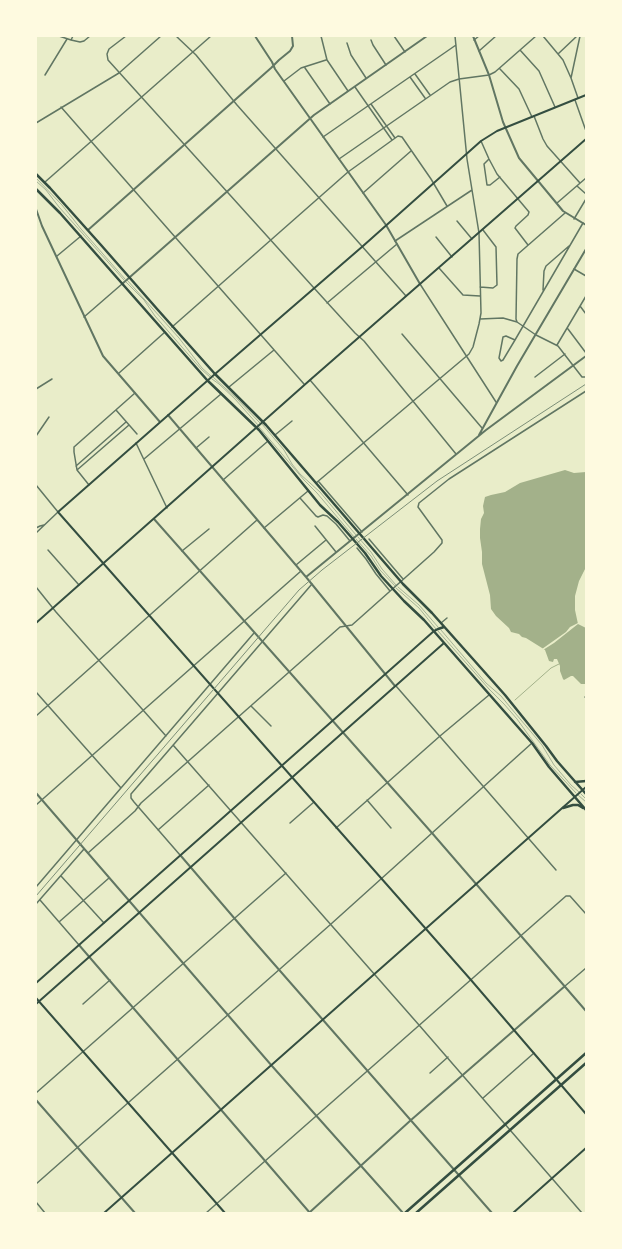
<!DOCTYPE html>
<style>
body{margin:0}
#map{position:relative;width:622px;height:1249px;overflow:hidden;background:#e9edc9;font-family:"Exo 2",sans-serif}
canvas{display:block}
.frame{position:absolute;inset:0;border:37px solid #fefae0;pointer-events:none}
</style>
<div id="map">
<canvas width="622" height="1249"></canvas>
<div class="frame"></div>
</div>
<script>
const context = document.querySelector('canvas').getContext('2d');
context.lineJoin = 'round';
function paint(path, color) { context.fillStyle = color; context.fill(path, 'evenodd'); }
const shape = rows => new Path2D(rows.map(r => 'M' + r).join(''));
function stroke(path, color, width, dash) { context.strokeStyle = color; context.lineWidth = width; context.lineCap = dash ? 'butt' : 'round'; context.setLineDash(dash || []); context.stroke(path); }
paint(shape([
 [565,470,574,473,586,472,586,567,579,581,575,596,575,610,578,624,586,628,586,684,581,684,573,676,571,676,564,680,563,679,560,671,560,666,557,659,554,659,553,662,549,661,545,650,542,648,526,638,522,637,519,634,511,632,509,628,496,616,491,609,490,595,482,564,482,552,480,538,480,529,481,519,484,513,483,506,485,497,491,495,505,492,520,483]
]), '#a3b18a');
paint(shape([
 [578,623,578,624,554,643,543,650,542,649,566,632,570,627]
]), '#e9edc9');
stroke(shape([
 [515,700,551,668,559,664]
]), '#a3b18a', 1);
stroke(shape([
 [36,178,62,205,81,229,125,279],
 [36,181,46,190,59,207,124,280],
 [127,280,179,338,202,368,211,376],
 [126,282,144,300,155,316,201,369,210,377],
 [213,377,236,398,260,423],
 [212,379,219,384,235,399,258,425],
 [262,424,284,450,292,464,300,474,320,492,356,535],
 [259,427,304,480,317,493,354,537],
 [358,537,371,552,382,569,396,585],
 [356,539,371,556,380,570,395,586],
 [398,587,419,605,438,627],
 [396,588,419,608,436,629],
 [441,630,486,683,501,696,510,707,542,745,554,765,571,785,579,792],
 [438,631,489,689,504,704,517,719,550,765,576,793],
 [581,794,586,799],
 [578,795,586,802]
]), '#617663', 0.5);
stroke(shape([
 [59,36,71,40,80,42,84,41,90,36],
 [126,36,109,49,107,54,108,60,314,288,355,333,364,341,456,454],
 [176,36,196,55,237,105,406,296],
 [321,36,327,60,348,91],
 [394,36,405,52],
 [543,36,563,60,571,78,578,98],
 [71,40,73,36],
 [371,40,373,45,386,65],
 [474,40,479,36],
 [347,43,351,55,366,78],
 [520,50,539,71,555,107],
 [479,51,496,36],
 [558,54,577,36],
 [305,68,330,104],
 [500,69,519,89,532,117],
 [415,74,430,95],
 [45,75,67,39],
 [410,77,425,98],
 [571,78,580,36],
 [284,81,301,68,326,60],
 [355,87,392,140],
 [575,100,586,131],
 [371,104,395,138],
 [61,107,304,384],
 [534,116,543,139,547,146,580,183],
 [36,123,119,73,161,36],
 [323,137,456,45],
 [481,141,489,159,497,174,529,212,528,215,516,226,515,228,528,245],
 [339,159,450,82,459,79,489,75,495,72,536,36],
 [489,159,484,164,487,185,490,185,500,177],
 [45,182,211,36],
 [577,186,586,194],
 [363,193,411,151],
 [557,203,586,178],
 [574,219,586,199],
 [457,221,472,239],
 [436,237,452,257],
 [395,241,472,190],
 [57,256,81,236],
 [439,268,463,295,480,296],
 [574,269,586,276],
 [420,284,496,402],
 [480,287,493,288,497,285,496,247,483,230],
 [543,290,544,271,546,266,569,246],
 [327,303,397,244],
 [580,306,586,314],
 [84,317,122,284],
 [480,319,503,318,517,322,536,335,558,346,582,377,586,377],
 [517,322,516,319,517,259,518,254,565,213],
 [172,327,331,187,348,172,398,136,402,137,431,179,447,206],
 [568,329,586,353],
 [402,334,482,428],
 [557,345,586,296],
 [501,361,503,360,515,340,583,223],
 [501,361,499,358,503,337,506,336,515,340],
 [119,373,165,332],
 [535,377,565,354],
 [310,380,408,495],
 [229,387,274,350],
 [36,389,52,379],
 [116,410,137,434],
 [275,435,292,421],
 [36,436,49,417],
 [136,443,167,508],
 [196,448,209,437],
 [144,459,221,394],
 [76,466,126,422],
 [77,470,129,425],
 [223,480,268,441],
 [319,482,362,532],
 [316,483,469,354,473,347,479,324,481,313,479,233,467,159,455,36],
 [36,485,58,512,36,533],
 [89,485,77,470,74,452,74,447,135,393],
 [300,498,316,516,318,517,323,515,327,516,336,524,350,541],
 [315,526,336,552],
 [36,528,40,526,44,525],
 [264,528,308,491],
 [369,539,403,579],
 [357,548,366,559,376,574,390,591],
 [48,550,79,585],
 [182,551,209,529],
 [296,565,326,540],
 [36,587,56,612,166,736],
 [441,623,447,618],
 [396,686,556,870],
 [36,692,121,788],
 [585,697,586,698],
 [251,706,271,726],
 [36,716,257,520],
 [173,745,419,1025,582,1213],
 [367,800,391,828],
 [36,805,301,571],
 [290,823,314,802],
 [336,828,440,736,489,695],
 [158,830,209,785],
 [88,853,135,811,141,803,340,627,352,625,434,552,442,543,442,540,418,507,419,503,449,479,586,391],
 [180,855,134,802,131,798,131,794,312,584],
 [61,876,104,923],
 [36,887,254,633],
 [40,900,79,945],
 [36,904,84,849],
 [59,922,109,878],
 [565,986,586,968],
 [83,1004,110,980],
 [430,1073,448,1057],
 [36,1093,286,873],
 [483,1098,534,1053],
 [36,1184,331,924,532,743],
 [36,1202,45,1213],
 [206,1213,566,896,570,896,586,914]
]), '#617663', 1.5);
stroke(shape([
 [255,36,272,62,275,69,386,225,420,284],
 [473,36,489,75,503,122,519,158,563,211,586,225],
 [36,209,42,226,103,356,160,422],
 [88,230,271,68,279,60,290,51,293,46,292,36],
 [122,284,314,115,427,36],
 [168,415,306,577,395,686],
 [479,435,517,366,586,249],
 [154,519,432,833,586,1011],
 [306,577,486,430,586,356],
 [36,793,272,1066,403,1213],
 [181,856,253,940,492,1213],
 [79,945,310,1213],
 [36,1100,135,1213],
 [310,1212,411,1120,565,986]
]), '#617663', 2);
stroke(shape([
 [586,95,497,131,481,141,363,246,215,374,58,512,471,980,586,1114],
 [36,623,310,380,586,139],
 [36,983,434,631],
 [36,998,225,1213],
 [36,1004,444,643],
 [104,1213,586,787],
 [513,1213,586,1148]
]), '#344e41', 2);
stroke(shape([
 [36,174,50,188,101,245,158,310,215,374,266,425,403,584,432,613,505,695,546,746,557,761,586,794],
 [36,189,60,213,207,380,259,430,320,505,338,522,365,553,381,576,404,601,424,620,532,743,549,767,586,810],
 [434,631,438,629,444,627],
 [575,782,586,781],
 [563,808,573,805,578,805,583,808],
 [405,1213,586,1053],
 [416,1213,586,1063]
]), '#344e41', 2.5);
stroke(shape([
 [36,896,299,590,322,570,437,481,586,384]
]), '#7c8e77', 1);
</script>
